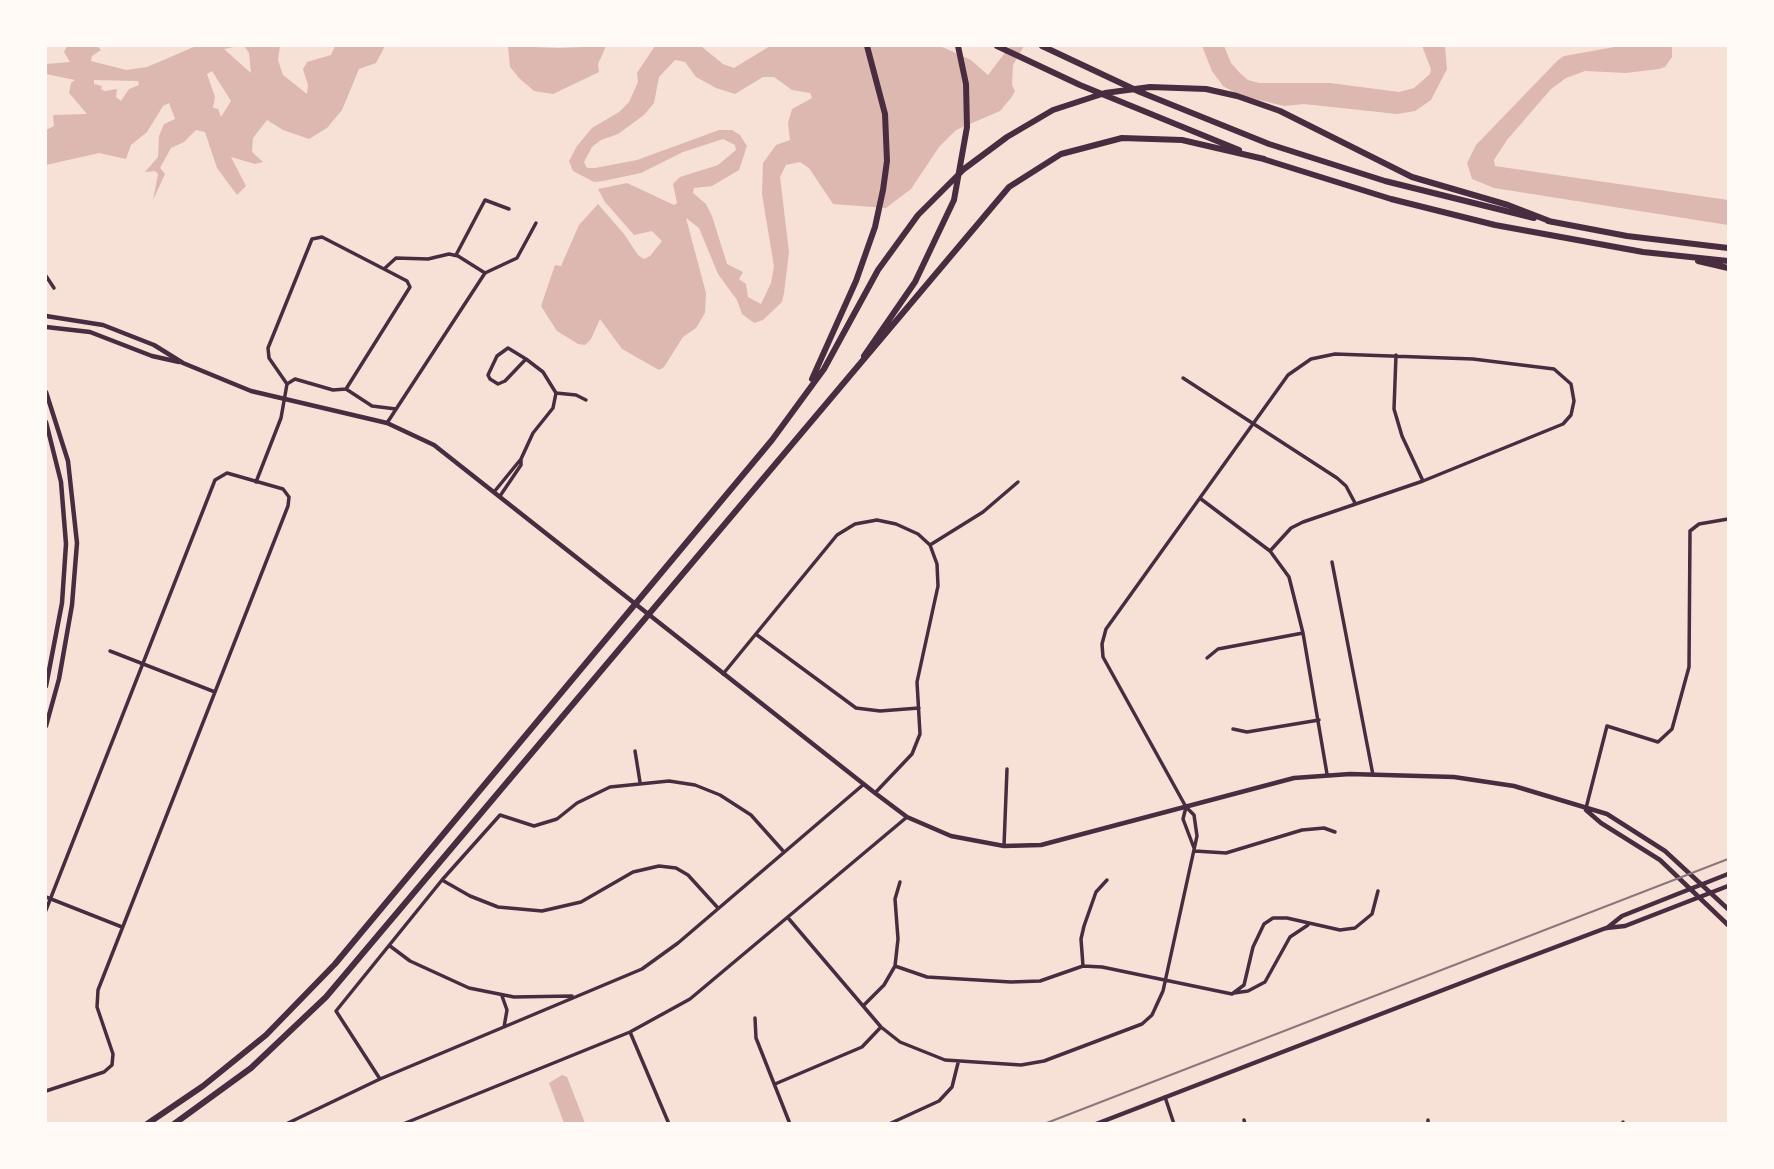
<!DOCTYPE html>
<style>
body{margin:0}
#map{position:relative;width:1774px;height:1169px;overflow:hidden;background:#f7e1d7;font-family:"Alegreya Sans",sans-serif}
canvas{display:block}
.frame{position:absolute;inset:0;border:47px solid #fffaf5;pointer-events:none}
</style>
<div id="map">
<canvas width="1774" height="1169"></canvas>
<div class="frame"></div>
</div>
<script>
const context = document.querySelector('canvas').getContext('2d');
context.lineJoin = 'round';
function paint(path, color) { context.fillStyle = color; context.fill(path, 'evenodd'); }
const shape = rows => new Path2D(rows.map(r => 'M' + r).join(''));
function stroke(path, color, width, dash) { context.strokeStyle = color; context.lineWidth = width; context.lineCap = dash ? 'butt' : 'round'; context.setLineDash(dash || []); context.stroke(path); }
paint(shape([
 [67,46,97,46,101,50,92,56,91,61,126,70,147,67,196,46,239,46,224,49,251,73,249,53,244,46,280,46,278,60,283,75,307,94,308,85,303,69,307,62,331,55,335,46,385,46,376,63,359,69,342,110,327,128,309,139,283,130,267,120,253,138,252,152,263,162,255,164,231,157,246,186,237,195,217,168,205,132,196,130,184,142,171,148,160,168,165,174,153,200,158,174,155,171,145,172,158,157,159,136,164,124,175,119,169,103,163,106,147,132,131,145,126,159,99,153,46,165,46,130,54,126,53,115,87,114,69,93,71,83,75,80,46,74,46,64,70,62,64,52],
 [212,71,231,101,221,117,218,109,213,108,215,97,207,74],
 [94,80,138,81,139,85,129,89,121,101,116,97,117,89,105,91,101,89,102,86,94,84],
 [508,46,559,48,606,46,598,64,599,72,553,94,534,91,519,78,510,67],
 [655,46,701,46,723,64,734,68,770,46,940,46,971,60,988,75,1010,46,1024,46,1013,65,1012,85,1015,91,1011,98,1000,111,956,130,939,147,911,189,886,208,833,204,809,168,800,162,786,165,780,177,789,252,784,293,782,302,763,320,754,323,742,314,737,300,718,274,699,228,686,218,706,293,705,313,696,328,683,337,664,367,659,370,622,349,600,319,591,339,585,345,578,344,557,331,541,306,555,265,561,266,579,225,598,204,624,234,638,255,644,259,650,256,662,241,652,231,634,235,605,202,598,189,627,183,674,205,677,203,673,184,680,177,718,165,736,150,735,145,723,139,683,152,641,173,603,181,594,182,573,171,569,161,577,146,592,128,619,112,629,102,638,82,637,73],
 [675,60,685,62,696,77,716,88,735,94,763,77,774,77,792,90,810,93,812,98,792,109,788,123,790,140,776,145,763,163,762,194,774,266,771,283,761,304,748,297,746,284,739,279,743,272,727,264,712,216,706,204,693,193,694,188,712,186,739,170,747,146,740,135,732,130,719,130,637,160,595,168,587,168,584,162,592,147,601,140,618,134,644,115,654,103,659,77],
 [1202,46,1224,46,1231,63,1240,73,1248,80,1259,83,1330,83,1399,92,1414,88,1430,74,1431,69,1422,46,1445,46,1447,69,1431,100,1415,111,1397,114,1304,104,1284,106,1239,95,1223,86,1212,71],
 [1620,46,1672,46,1672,57,1665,67,1659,69,1626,73,1585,71,1566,78,1551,89,1507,140,1494,160,1495,166,1728,200,1728,225,1494,188,1472,179,1467,163,1476,145,1558,60,1564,56],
 [562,1075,567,1077,585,1123,564,1123,549,1083]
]), '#dcb8b0');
stroke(shape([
 [456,255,485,200,509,209],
 [46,276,54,288],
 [1396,355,1394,409,1402,436,1423,481],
 [1183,378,1337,478,1346,486,1355,503],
 [287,384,295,379,333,390,346,389,410,287,407,281,384,269],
 [346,389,372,406,396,409],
 [556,393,576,395,586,400],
 [387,423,485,273,517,258,536,223],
 [521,459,533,433,553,408,556,393,543,372,526,359,508,348,497,356,488,375,490,379,498,384,505,381,526,359],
 [256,482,281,418,287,384,269,358,268,348,312,239,322,237,384,269,396,258,428,259,449,254,458,256,485,273],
 [494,492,521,459,521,465,500,496],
 [1201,499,1270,551,1289,577,1303,633,1327,774],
 [930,545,983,512,1018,482],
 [1332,562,1373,775],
 [757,635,856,708,880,711,919,708],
 [110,651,215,692],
 [1207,658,1218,649,1303,633],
 [723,674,837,535,855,524,877,520,896,524,918,534,930,545,937,564,938,586,917,682,920,734,912,754,875,793],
 [1233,729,1247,732,1319,720],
 [635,751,640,782],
 [1186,807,1183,819,1194,848],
 [1586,808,1607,726,1658,742,1672,729,1689,667,1690,531,1699,524,1728,519],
 [1004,846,1007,769],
 [1195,851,1226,853,1302,830,1324,828,1335,832],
 [442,880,470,896,498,907,542,911,581,902,633,872,659,866,676,868,688,875,718,908],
 [46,897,122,927],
 [46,910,215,480,227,473,283,489,289,497,288,506,98,990,97,1007,113,1054,112,1065,104,1072,46,1091],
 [789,919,881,1027,900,1042,945,1060,1021,1065,1044,1061,1142,1024,1152,1015,1163,991,1197,836,1194,815,1186,807,1103,657,1102,644,1106,629,1288,375,1311,359,1335,354,1473,359,1554,369,1571,384,1574,401,1571,415,1563,424,1423,481,1303,522,1291,528,1270,551],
 [390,946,410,961,469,988,514,997,572,996],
 [895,966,927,977,1011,982,1040,981,1083,966,1102,967,1232,994,1244,985,1253,947,1264,924,1273,918,1287,918,1340,930,1355,928,1372,914,1378,891],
 [1083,966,1081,939,1084,926,1096,892,1107,880],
 [1234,993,1248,991,1265,982,1290,937,1308,925],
 [502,996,507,1010,504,1027],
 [864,1005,884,985,895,966,898,939,895,899,900,882],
 [755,1018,756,1038,790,1124],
 [630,1032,669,1124],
 [380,1079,336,1011,442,880,500,815,534,826,557,819,577,803,610,787,669,781,695,785,720,795,751,815,784,852],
 [775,1084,862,1047,881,1027],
 [1165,1097,1174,1124],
 [1244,1120,1245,1124],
 [1428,1120,1428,1124],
 [286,1124,380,1079,642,969,678,943,864,784],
 [403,1124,630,1032,690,999,907,817],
 [889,1124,939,1101,952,1087,958,1063],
 [1623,1124,1623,1122]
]), '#4a2c40', 3.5);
stroke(shape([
 [46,316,103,325,154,345,183,363,251,391,387,423,434,445,875,793,907,817,951,836,1004,846,1041,845,1294,778,1350,774,1454,777,1514,786,1607,814,1665,851,1728,909],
 [46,327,90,332,152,356,179,362],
 [46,392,68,461,77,543,72,605,59,679,46,726],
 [46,422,61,482,66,544,62,603,46,686],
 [1586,810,1601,823,1660,860,1728,925],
 [1607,928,1622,916,1728,874],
 [1096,1124,1500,968,1606,928,1625,926,1728,886]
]), '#4a2c40', 4.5);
stroke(shape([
 [997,46,1080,85,1239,150],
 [1042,46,1140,92,1269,144,1385,181,1534,218],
 [1263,159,1391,199,1495,225,1643,252,1728,261],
 [1548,221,1627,236,1728,248],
 [1698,261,1728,268],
 [864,356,915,282,954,200,967,127,966,84,958,46],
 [812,379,856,281,875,227,883,190,887,161,885,114,867,46],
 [147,1124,203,1086,266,1035,335,964,772,440,824,369,878,270,918,215,964,169,1007,137,1053,110,1105,93,1150,87,1206,89,1237,96,1280,111,1412,177,1508,205,1552,222],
 [174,1124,251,1068,326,997,1009,187,1061,154,1122,138,1182,140,1264,159]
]), '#4a2c40', 6);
stroke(shape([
 [1044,1124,1728,859]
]), '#8f747c', 2);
</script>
